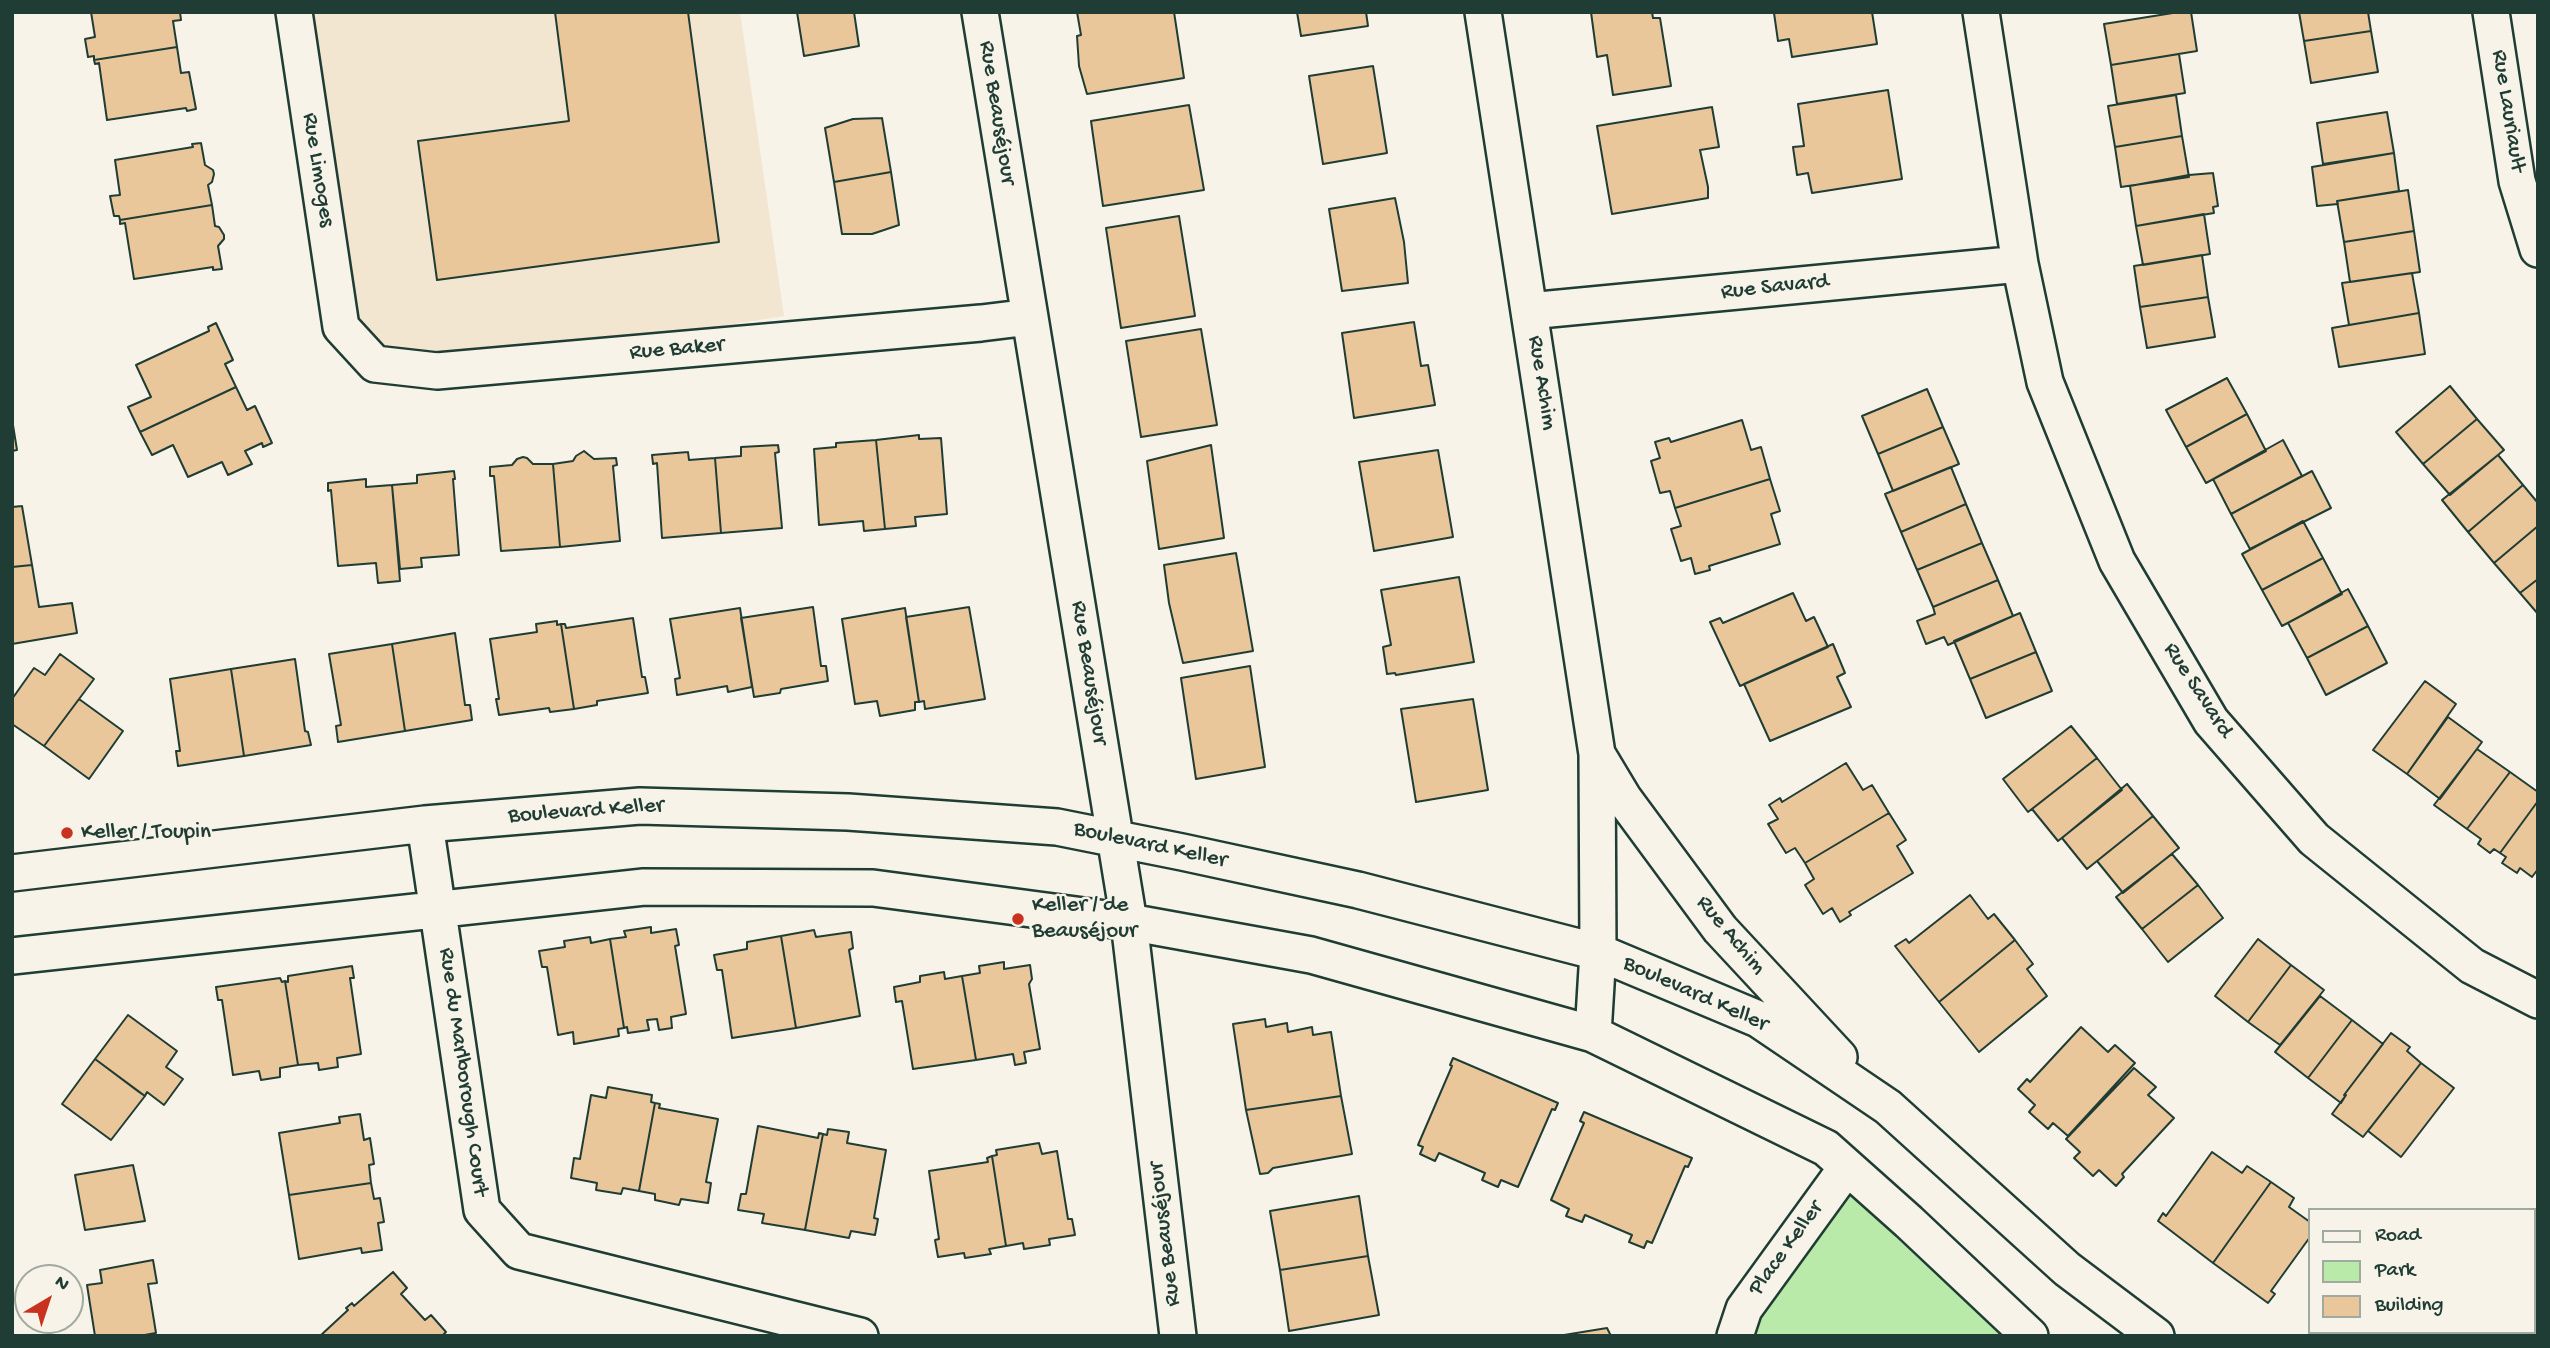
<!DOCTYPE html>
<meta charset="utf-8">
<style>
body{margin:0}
#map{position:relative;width:2550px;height:1348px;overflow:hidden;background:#f7f3e8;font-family:"Gochi Hand",sans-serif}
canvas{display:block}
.frame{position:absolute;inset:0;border:14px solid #1f3d34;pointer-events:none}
.legend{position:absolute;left:2308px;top:1208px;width:228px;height:126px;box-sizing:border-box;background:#f7f3e8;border:2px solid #a1aaa0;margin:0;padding:9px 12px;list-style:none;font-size:21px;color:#1f3d34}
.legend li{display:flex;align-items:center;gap:14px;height:35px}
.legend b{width:35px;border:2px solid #a1aaa0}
.north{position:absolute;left:14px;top:1264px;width:70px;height:70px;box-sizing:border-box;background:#f7f3e8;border:2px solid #a1aaa0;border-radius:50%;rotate:39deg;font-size:19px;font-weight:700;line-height:28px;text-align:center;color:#1f3d34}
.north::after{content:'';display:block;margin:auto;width:24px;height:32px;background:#c8321e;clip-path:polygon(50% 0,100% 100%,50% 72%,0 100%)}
</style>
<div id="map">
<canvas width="2550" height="1348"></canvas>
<div class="frame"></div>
<ul class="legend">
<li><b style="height:9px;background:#f7f3e8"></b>Road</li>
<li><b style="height:19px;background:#b9eaaa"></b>Park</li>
<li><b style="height:19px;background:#eac69b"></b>Building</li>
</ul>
<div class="north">N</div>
</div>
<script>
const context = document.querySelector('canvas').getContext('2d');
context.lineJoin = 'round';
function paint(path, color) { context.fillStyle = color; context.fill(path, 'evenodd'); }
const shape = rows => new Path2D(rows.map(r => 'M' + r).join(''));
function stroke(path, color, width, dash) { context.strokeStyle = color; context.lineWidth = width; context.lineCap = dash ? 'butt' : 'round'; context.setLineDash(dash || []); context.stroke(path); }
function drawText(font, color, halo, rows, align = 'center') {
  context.font = font + ' "Gochi Hand",sans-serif'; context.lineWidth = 5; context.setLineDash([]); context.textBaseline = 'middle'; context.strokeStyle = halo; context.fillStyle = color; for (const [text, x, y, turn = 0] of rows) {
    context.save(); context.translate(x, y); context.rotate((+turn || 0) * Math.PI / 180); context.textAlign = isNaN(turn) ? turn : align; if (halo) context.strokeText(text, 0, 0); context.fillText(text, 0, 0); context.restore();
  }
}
paint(shape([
 [294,12,740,12,784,316,437,371,375,364,341,327]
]), '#f3e6d1');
paint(shape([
 [1849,1191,2006,1336,1752,1336,1762,1306]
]), '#b9eaaa');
const building = shape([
 [91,12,180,12,181,20,173,21,177,47,94,60,94,56,88,57,85,39,95,37,91,12],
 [555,12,688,12,719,242,437,280,418,141,569,121,555,12],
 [797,12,854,12,859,46,804,56,797,12],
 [1077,12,1174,12,1184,78,1087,94,1079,66,1077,36,1081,35,1077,12],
 [1297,12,1366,12,1368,26,1301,36,1297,12],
 [1591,12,1652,12,1653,18,1660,18,1671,86,1613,95,1607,55,1597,57,1591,12],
 [1780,12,1872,12,1877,44,1792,57,1789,39,1778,41,1774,13,1780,12],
 [2179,12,2191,12,2197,51,2111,65,2104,24,2179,12],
 [2299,12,2368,12,2371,31,2304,41,2299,12],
 [2371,31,2378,72,2311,83,2304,41,2371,31],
 [177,47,181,73,189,72,196,109,187,111,186,108,107,120,99,63,95,64,94,60,177,47],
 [2179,54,2185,93,2117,104,2111,65,2179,54],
 [1373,66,1387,153,1323,164,1309,76,1373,66],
 [1888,90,1902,179,1812,193,1808,173,1797,175,1793,147,1804,146,1798,104,1888,90],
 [2176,95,2182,136,2115,147,2108,106,2176,95],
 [1189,105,1204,190,1103,206,1091,121,1189,105],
 [1712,107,1719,147,1700,150,1708,187,1708,198,1612,214,1597,126,1712,107],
 [2387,112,2394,153,2323,164,2317,123,2387,112],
 [882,118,891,172,834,182,825,128,853,119,882,118],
 [2182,136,2189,177,2121,187,2115,147,2182,136],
 [201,143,205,165,213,170,214,174,212,182,208,185,212,205,120,220,119,216,114,216,110,196,120,195,115,160,193,147,192,144,201,143],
 [2394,153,2399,191,2337,201,2338,204,2317,206,2312,167,2394,153],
 [891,172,899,225,872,234,842,234,834,182,891,172],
 [2213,173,2218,206,2213,207,2214,213,2136,226,2130,186,2189,175,2213,173],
 [2408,190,2414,231,2344,242,2337,201,2408,190],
 [1395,198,1404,242,1408,283,1342,291,1329,209,1395,198],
 [212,205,215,226,219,227,224,235,224,239,218,246,222,269,213,270,213,267,134,279,125,223,120,224,120,220,212,205],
 [2204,214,2210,254,2143,265,2136,226,2204,214],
 [1179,216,1195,316,1121,328,1106,228,1179,216],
 [2414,231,2420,272,2350,282,2344,242,2414,231],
 [2202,255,2208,297,2140,307,2134,266,2202,255],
 [2412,273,2419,313,2349,325,2342,283,2412,273],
 [2208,297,2215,337,2147,348,2140,307,2208,297],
 [2419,313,2425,354,2339,367,2332,328,2419,313],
 [1414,322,1421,366,1428,365,1435,405,1354,418,1342,333,1414,322],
 [216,323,233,360,225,364,236,387,140,432,128,407,151,397,136,365,209,331,208,327,216,323],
 [1201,329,1217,425,1141,437,1126,341,1201,329],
 [2227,378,2247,414,2186,447,2166,410,2227,378],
 [2450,386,2477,419,2423,464,2396,432,2450,386],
 [236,387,247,410,255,406,272,443,263,447,262,443,245,451,252,464,228,475,222,462,188,477,173,445,152,455,140,432,236,387],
 [1927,389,1943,427,1878,454,1862,416,1927,389],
 [2247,414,2266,451,2206,483,2186,447,2247,414],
 [12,419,17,450,12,451,12,419],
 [2477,419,2504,450,2450,495,2423,464,2477,419],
 [1742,420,1751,450,1761,447,1770,479,1675,508,1670,491,1660,493,1651,461,1660,458,1655,442,1669,438,1671,442,1742,420],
 [1943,427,1959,464,1893,491,1878,454,1943,427],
 [919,435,919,439,941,438,947,514,915,517,916,526,885,529,876,440,919,435],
 [876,440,885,529,864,531,863,521,819,525,814,449,836,447,836,443,876,440],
 [2283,440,2302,476,2231,514,2213,479,2283,440],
 [778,445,779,452,775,453,782,528,721,533,715,458,741,456,741,447,778,445],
 [1211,445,1224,538,1159,549,1147,461,1211,445],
 [1438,450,1453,537,1374,551,1359,462,1438,450],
 [584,451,594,459,616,458,617,465,613,466,620,541,560,547,553,464,573,461,576,456,584,451],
 [688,452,689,460,715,458,721,533,662,538,657,463,653,464,652,455,688,452],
 [2498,455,2523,485,2468,532,2442,500,2498,455],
 [523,457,527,458,533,464,553,464,560,547,501,551,494,476,490,476,490,467,512,465,517,459,523,457],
 [1951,467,1966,504,1901,532,1885,494,1951,467],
 [454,471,455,479,453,479,459,555,421,558,422,567,400,569,392,485,417,483,417,475,454,471],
 [2312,471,2331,508,2250,549,2231,514,2312,471],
 [366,479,366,487,392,485,400,581,378,583,376,563,338,566,331,490,328,491,328,483,366,479],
 [1770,479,1780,511,1771,514,1780,544,1709,566,1710,570,1695,574,1691,558,1681,561,1671,529,1681,526,1675,508,1770,479],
 [2523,485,2538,503,2538,526,2494,563,2468,532,2523,485],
 [1966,504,1982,543,1917,570,1901,532,1966,504],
 [22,506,32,565,12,567,12,507,22,506],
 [2303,521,2323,558,2262,590,2242,554,2303,521],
 [2538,526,2538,579,2520,593,2494,563,2538,526],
 [1982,543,1998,580,1933,607,1917,570,1982,543],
 [1236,553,1253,651,1183,663,1169,603,1164,565,1236,553],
 [2323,558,2342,594,2282,626,2262,590,2323,558],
 [32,565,39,607,72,603,77,633,12,644,12,567,32,565],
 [1459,577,1474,662,1396,675,1395,673,1387,674,1383,647,1391,645,1381,590,1459,577],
 [2538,579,2538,614,2520,593,2538,579],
 [1998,580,2013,616,1948,645,1944,637,1926,644,1917,621,1935,614,1933,607,1998,580],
 [2348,589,2368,626,2307,658,2288,623,2348,589],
 [1793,593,1806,621,1814,617,1828,647,1740,686,1710,622,1720,618,1723,623,1793,593],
 [813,607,821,666,826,666,828,681,781,689,780,693,754,697,741,618,813,607],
 [969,607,985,699,925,709,924,701,919,702,906,617,969,607],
 [740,608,752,687,728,692,727,686,677,695,675,679,680,678,670,619,740,608],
 [905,608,919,702,915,702,915,710,880,716,877,701,855,704,842,619,905,608],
 [2020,613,2036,652,1970,679,1954,641,2020,613],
 [633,618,642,677,645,677,648,693,597,701,597,705,574,709,561,624,565,624,566,628,633,618],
 [557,621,557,625,561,624,574,709,550,712,549,708,499,715,496,699,499,699,490,639,537,632,536,624,557,621],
 [2368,626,2387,663,2326,695,2307,658,2368,626],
 [455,633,465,705,470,705,472,720,405,731,392,644,455,633],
 [392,644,405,731,338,742,336,726,341,725,329,654,392,644],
 [1833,644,1845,673,1837,677,1851,707,1770,741,1744,684,1833,644],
 [2036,652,2052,691,1986,718,1970,679,2036,652],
 [60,654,94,679,44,746,12,724,12,699,34,668,45,675,60,654],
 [295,659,305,731,308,732,311,745,244,756,231,669,295,659],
 [1250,666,1265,767,1196,779,1181,678,1250,666],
 [231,669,244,756,178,766,176,751,180,751,170,679,231,669],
 [2425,681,2456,704,2407,774,2373,750,2425,681],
 [79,699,123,731,89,779,44,746,79,699],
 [1473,699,1488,790,1416,802,1401,709,1473,699],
 [2448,717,2482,742,2440,799,2407,774,2448,717],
 [2071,726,2097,758,2028,812,2003,779,2071,726],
 [2477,749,2510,772,2467,829,2434,805,2477,749],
 [2097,758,2122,790,2058,841,2032,809,2097,758],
 [1846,763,1863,790,1872,785,1889,813,1805,863,1795,848,1786,853,1768,824,1778,819,1769,805,1780,798,1782,802,1846,763],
 [2510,772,2538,792,2538,801,2500,853,2494,849,2490,853,2478,844,2481,839,2467,829,2510,772],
 [2127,784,2153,816,2087,869,2062,838,2127,784],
 [2538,801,2538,869,2532,877,2520,868,2517,873,2502,863,2506,857,2500,853,2538,801],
 [1889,813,1906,840,1897,846,1913,873,1849,912,1851,915,1840,922,1832,908,1823,914,1805,885,1814,879,1805,863,1889,813],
 [2153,816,2179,848,2123,893,2097,861,2153,816],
 [2172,854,2198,885,2142,929,2116,897,2172,854],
 [2198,885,2223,918,2168,962,2142,929,2198,885],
 [1970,895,1988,919,1994,914,2015,940,1939,1002,1895,946,1906,939,1909,943,1970,895],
 [651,927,651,933,676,929,679,945,675,946,686,1014,671,1017,672,1028,659,1030,657,1019,647,1020,649,1030,628,1033,627,1027,624,1028,610,939,626,937,624,931,651,927],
 [814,930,816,937,851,932,853,948,849,950,860,1016,796,1028,781,936,814,930],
 [781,936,796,1028,732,1038,722,970,717,970,714,955,747,949,747,942,781,936],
 [590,937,591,943,610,939,624,1028,618,1029,619,1036,574,1044,573,1032,558,1035,547,967,542,967,539,951,565,947,564,941,590,937],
 [2258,939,2291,965,2248,1022,2215,996,2258,939],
 [2015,940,2033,964,2027,969,2047,996,1979,1052,1939,1002,2015,940],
 [1004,962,1004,969,1030,965,1032,979,1029,984,1040,1049,1024,1052,1026,1063,1015,1065,1013,1054,976,1060,962,976,980,973,979,966,1004,962],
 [2291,965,2324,990,2280,1045,2248,1022,2291,965],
 [352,966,354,978,350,978,361,1054,337,1058,338,1067,319,1070,318,1063,298,1065,285,981,288,982,288,976,352,966],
 [944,972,945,979,962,976,976,1060,913,1069,902,1001,896,1002,894,987,920,982,920,976,944,972],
 [280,978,282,982,285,981,298,1065,280,1068,280,1077,261,1080,259,1071,233,1075,222,1000,218,1000,216,987,280,978],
 [2320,996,2352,1020,2308,1078,2275,1052,2320,996],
 [128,1015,177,1051,166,1067,183,1079,164,1105,147,1092,145,1096,139,1092,95,1059,128,1015],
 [1265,1019,1266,1027,1287,1023,1288,1032,1312,1027,1313,1035,1331,1032,1341,1096,1246,1110,1233,1024,1265,1019],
 [2352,1020,2383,1044,2344,1095,2346,1095,2341,1103,2308,1078,2352,1020],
 [2081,1027,2108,1052,2115,1045,2135,1063,2068,1136,2053,1123,2048,1129,2029,1112,2035,1105,2018,1089,2027,1079,2030,1082,2081,1027],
 [2391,1033,2410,1047,2407,1051,2421,1063,2363,1137,2332,1114,2346,1095,2344,1095,2391,1033],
 [1453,1058,1558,1103,1555,1110,1552,1109,1518,1187,1501,1180,1498,1187,1482,1180,1485,1173,1439,1153,1435,1161,1420,1154,1423,1147,1418,1145,1452,1066,1450,1065,1453,1058],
 [95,1059,145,1096,111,1140,62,1104,95,1059],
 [2421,1063,2454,1088,2401,1157,2368,1131,2421,1063],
 [2134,1068,2156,1087,2148,1095,2174,1118,2122,1174,2124,1177,2116,1186,2099,1170,2093,1176,2074,1158,2080,1152,2066,1139,2134,1068],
 [608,1087,652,1095,651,1102,655,1103,639,1191,623,1188,621,1194,596,1190,597,1183,571,1178,574,1158,580,1159,591,1095,606,1098,608,1087],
 [1341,1096,1352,1154,1273,1168,1268,1173,1260,1174,1246,1110,1341,1096],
 [655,1103,660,1104,659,1108,718,1119,706,1182,711,1183,708,1203,681,1199,679,1205,655,1200,655,1194,639,1191,655,1103],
 [1584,1112,1692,1158,1688,1167,1685,1166,1652,1243,1647,1241,1644,1248,1629,1242,1632,1235,1585,1215,1582,1222,1566,1216,1569,1209,1551,1200,1584,1123,1580,1121,1584,1112],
 [360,1114,364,1140,370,1138,374,1164,369,1165,371,1183,289,1195,279,1133,340,1123,339,1117,360,1114],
 [758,1126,818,1138,819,1133,823,1134,805,1230,762,1223,764,1214,738,1210,741,1194,746,1194,758,1126],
 [828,1129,849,1132,847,1143,886,1150,874,1218,878,1219,875,1235,851,1231,849,1238,805,1230,823,1134,827,1135,828,1129],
 [1039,1143,1042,1154,1057,1151,1068,1219,1072,1219,1075,1235,1049,1239,1050,1245,1024,1249,1023,1243,1006,1246,992,1156,997,1155,996,1150,1039,1143],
 [2212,1152,2242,1173,2247,1166,2271,1182,2213,1263,2158,1221,2163,1213,2166,1216,2212,1152],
 [992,1156,1006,1246,989,1249,991,1254,965,1258,964,1253,938,1257,935,1240,939,1239,929,1171,988,1162,987,1158,992,1156],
 [133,1165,145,1221,85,1230,75,1175,133,1165],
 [2271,1182,2294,1198,2289,1207,2310,1222,2310,1237,2271,1291,2275,1294,2268,1303,2213,1263,2271,1182],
 [371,1183,374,1199,380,1198,384,1222,378,1223,382,1250,362,1253,361,1248,299,1259,289,1195,371,1183],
 [1359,1196,1368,1256,1280,1270,1270,1211,1359,1196],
 [1368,1256,1379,1315,1289,1331,1280,1270,1368,1256],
 [153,1260,157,1283,148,1284,156,1333,139,1336,95,1336,87,1285,102,1283,100,1270,153,1260],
 [393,1272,407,1288,401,1294,425,1320,431,1315,446,1332,442,1336,320,1336,348,1310,346,1308,352,1303,354,1306,393,1272],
 [1607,1328,1611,1336,1558,1336,1607,1328],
 [2319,1332,2363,1332,2362,1336,2320,1336,2317,1335,2319,1332],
 [2363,1332,2407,1332,2405,1336,2362,1336,2363,1332],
 [2407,1332,2452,1332,2450,1336,2405,1336,2407,1332],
 [2452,1332,2495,1332,2496,1333,2494,1336,2450,1336,2452,1332]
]);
paint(building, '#eac69b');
stroke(building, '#1f3d34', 2);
const minor = shape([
 [294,12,341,327,375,364,437,371,981,323,1030,317],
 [980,12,1129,922,1178,1336],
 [1483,12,1597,754,1598,952,1593,1034],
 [1981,12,2020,264,2045,382,2117,561,2211,721,2314,839,2472,966,2538,1000],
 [2491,12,2517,181,2538,249],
 [1529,311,2020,264],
 [1597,754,1624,799,1720,929,1839,1057],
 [425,824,482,1210,519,1251,860,1336],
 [12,873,425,824,640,806,848,812,1057,827,1182,852,1358,890,1598,952,1758,1019,1888,1107,2067,1269,2156,1336],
 [12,956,644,887,873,888,1129,922,1311,955,1593,1034,1826,1148,1909,1222,2030,1336],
 [1735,1336,1744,1309,1847,1167]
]);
stroke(minor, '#1f3d34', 40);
stroke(minor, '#f7f3e8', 35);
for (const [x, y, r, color] of [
 [67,833,7,"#c8321e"],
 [1018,919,7,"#c8321e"]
]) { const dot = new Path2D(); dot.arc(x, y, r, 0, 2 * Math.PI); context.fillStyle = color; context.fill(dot); stroke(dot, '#f7f3e8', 2.5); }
drawText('23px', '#1f3d34', '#f7f3e8', [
 ["Rue Lauriault",2507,111,81],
 ["Rue Beauséjour",996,113,81],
 ["Rue Limoges",317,170,81],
 ["Rue Savard",1775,288,-6],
 ["Rue Baker",677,350,-5],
 ["Rue Achim",1541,383,81],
 ["Rue Beauséjour",1088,673,81],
 ["Rue Savard",2197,691,57],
 ["Boulevard Keller",586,812,-4],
 ["Boulevard Keller",1150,846,12],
 ["Rue Achim",1730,936,50],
 ["Boulevard Keller",1695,995,24],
 ["Rue du Marlborough Court",462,1072,82],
 ["Rue Beauséjour",1166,1234,-97],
 ["Place Keller",1787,1249,-54]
]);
drawText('23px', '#1f3d34', '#f7f3e8', [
 ["Keller / Toupin",81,833],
 ["Keller / de",1032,906],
 ["Beauséjour",1032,932]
], 'left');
</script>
